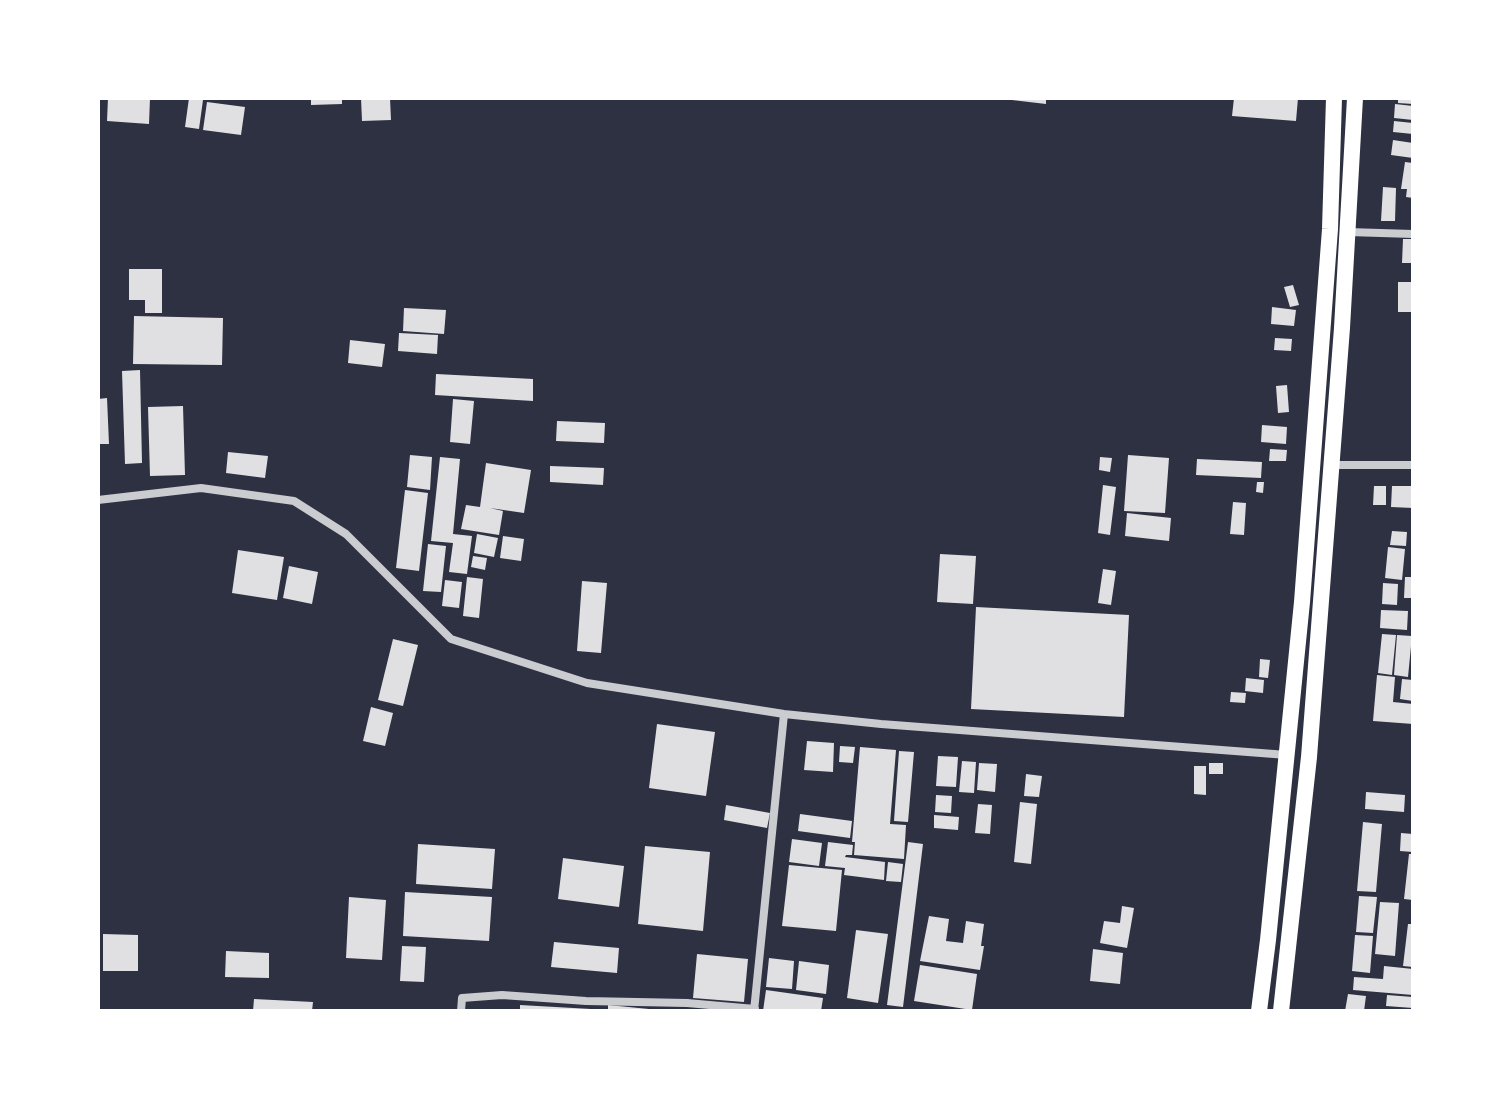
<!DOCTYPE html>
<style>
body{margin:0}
#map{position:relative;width:1511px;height:1109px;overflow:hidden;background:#2d3142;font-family:"Noto Serif",serif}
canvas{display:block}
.frame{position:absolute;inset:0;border:100px solid #fff;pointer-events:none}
</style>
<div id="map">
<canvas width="1511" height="1109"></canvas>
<div class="frame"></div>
</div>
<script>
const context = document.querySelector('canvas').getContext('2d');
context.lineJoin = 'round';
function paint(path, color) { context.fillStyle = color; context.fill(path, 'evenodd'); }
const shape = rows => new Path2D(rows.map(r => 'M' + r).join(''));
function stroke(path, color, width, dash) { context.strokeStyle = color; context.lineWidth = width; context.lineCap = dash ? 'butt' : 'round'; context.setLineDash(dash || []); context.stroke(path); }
paint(shape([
 [108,98,150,98,149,124,107,121],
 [189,98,203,100,199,129,185,127],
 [311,98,342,98,342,104,311,105],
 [361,98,390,98,391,120,362,121],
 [1012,98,1046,98,1046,104,1012,100],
 [1234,98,1298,98,1296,121,1232,116],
 [1398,98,1413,98,1413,104,1398,103],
 [207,102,245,107,241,135,203,130],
 [1395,104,1413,106,1413,120,1394,118],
 [1394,121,1413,123,1413,134,1393,132],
 [1393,140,1413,143,1413,158,1391,155],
 [1405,162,1413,163,1413,182,1411,190,1413,191,1413,198,1406,197,1407,189,1401,189],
 [1383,187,1396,188,1395,221,1381,221],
 [1403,239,1413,239,1413,263,1402,263],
 [129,269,162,269,162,313,145,313,145,300,129,300],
 [1398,282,1413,282,1413,312,1398,312],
 [1293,285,1299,305,1290,307,1284,287],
 [1272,307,1296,310,1294,326,1271,324],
 [404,308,446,310,444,334,403,331],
 [134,316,223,318,222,365,133,364],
 [399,333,438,335,437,354,398,351],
 [1275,338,1292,339,1291,351,1274,350],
 [350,340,385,344,382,367,348,363],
 [140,370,142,463,125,464,122,371],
 [436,374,533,379,533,401,435,395],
 [1287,385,1289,412,1278,413,1276,386],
 [107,398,109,444,98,444,98,399],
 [453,399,474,401,470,444,450,442],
 [183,406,185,475,150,476,148,407],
 [557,421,605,423,604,443,556,441],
 [1262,425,1287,427,1286,444,1261,442],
 [1270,449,1287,450,1286,461,1269,461],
 [228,452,268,456,265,478,226,473],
 [410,455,432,457,430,490,407,487],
 [1128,455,1169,458,1165,513,1124,511],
 [440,457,460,459,453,534,472,536,467,574,449,572,453,543,431,541],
 [1100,457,1112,458,1110,472,1099,470],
 [1197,459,1262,462,1261,478,1196,475],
 [486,463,531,470,524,513,490,508,503,511,499,535,461,529,466,505,480,507],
 [550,466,604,468,603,485,550,482],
 [1257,482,1264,482,1263,493,1256,492],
 [1103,485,1116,487,1110,535,1098,533],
 [1374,486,1386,486,1386,505,1373,505],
 [1392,486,1413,486,1413,508,1391,507],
 [405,490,428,493,419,571,396,568],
 [1233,502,1246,503,1244,535,1230,534],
 [1127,513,1171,518,1169,541,1125,536],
 [1392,531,1407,532,1406,546,1390,545],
 [477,534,498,538,494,557,474,553],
 [503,536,524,539,521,561,500,558],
 [428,544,446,546,441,592,423,591],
 [1388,547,1405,549,1402,580,1385,578],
 [238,550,284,557,277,600,232,593],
 [940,554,976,556,973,604,937,602],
 [473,556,487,558,485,570,471,567],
 [289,566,318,572,312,604,283,598],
 [1103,569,1116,571,1111,605,1098,603],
 [467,577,483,579,479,618,463,616],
 [1405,577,1413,577,1413,598,1404,598],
 [445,580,462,582,459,608,442,606],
 [582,581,607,583,601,653,577,651],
 [1383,583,1398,584,1397,605,1382,604],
 [976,607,1129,615,1124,717,971,709],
 [1381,610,1408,611,1407,630,1380,628],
 [1382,634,1396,635,1392,675,1378,673],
 [1397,635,1412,636,1408,677,1394,675],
 [393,639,418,645,403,706,378,700],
 [1260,659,1270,660,1268,678,1259,677],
 [1377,675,1395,677,1393,702,1413,704,1413,724,1373,721],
 [1246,678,1264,680,1263,693,1245,691],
 [1402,679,1413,680,1413,701,1400,699],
 [1231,692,1246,693,1245,703,1230,702],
 [371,707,393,713,385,746,363,741],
 [657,724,715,732,706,796,649,788],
 [807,741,834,743,833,772,804,770],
 [840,746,855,747,853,763,839,762],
 [860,747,896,750,890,824,906,825,904,859,854,855,855,842,852,842],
 [899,751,914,752,908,822,894,821],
 [938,756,958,757,956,787,936,786],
 [962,761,976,762,974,793,959,792],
 [979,763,997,764,995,792,977,790],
 [1209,763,1223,763,1223,774,1209,774],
 [1194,766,1206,766,1206,795,1194,794],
 [1026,774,1042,776,1039,797,1024,796],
 [1366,792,1405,795,1404,812,1365,809],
 [936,795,952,796,951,813,935,812],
 [1020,802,1037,804,1031,864,1014,862],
 [978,804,992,805,990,834,975,833],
 [726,805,770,813,767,828,724,820],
 [800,814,852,821,850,838,798,831],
 [934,815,959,817,958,830,934,828],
 [1363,822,1382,824,1376,892,1357,891],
 [1401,833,1413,834,1413,852,1400,851],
 [792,839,822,843,819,866,789,862],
 [828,842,853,845,852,855,846,855,845,857,885,862,884,880,844,875,845,868,825,866],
 [908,842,923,844,903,1007,887,1005],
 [418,844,495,849,492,889,416,884],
 [645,846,710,852,703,931,638,924],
 [1409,854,1413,854,1413,900,1404,899],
 [563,858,624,866,619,907,558,899],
 [888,862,903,864,901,882,886,881],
 [789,865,842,870,836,931,782,926],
 [405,892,492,897,489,941,403,936],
 [1359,896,1377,897,1373,933,1356,932],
 [349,897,386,900,382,960,346,958],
 [1380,902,1399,903,1395,956,1375,954],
 [1122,906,1134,908,1127,948,1100,943,1104,921,1120,923],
 [929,916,949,919,946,941,963,943,966,921,984,924,981,946,984,946,980,970,920,961],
 [1408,924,1413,924,1413,967,1403,966],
 [856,930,888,934,878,1003,847,998],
 [103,934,138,935,138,971,103,971],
 [1355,935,1373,936,1370,973,1352,971],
 [554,942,619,948,617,973,551,967],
 [402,946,426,947,424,982,400,981],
 [1093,949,1123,953,1120,984,1090,981],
 [226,951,269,953,269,978,225,977],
 [697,954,748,959,744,1002,693,998],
 [769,958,794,961,792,989,766,987],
 [799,961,829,965,826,994,796,990],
 [920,965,977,974,972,1010,914,1001],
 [1384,966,1413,969,1413,995,1353,990,1354,977,1383,979],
 [766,990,823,998,821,1011,763,1011],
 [1348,994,1366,996,1364,1011,1345,1011],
 [1387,995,1413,997,1413,1008,1386,1006],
 [254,999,313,1002,312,1011,253,1011],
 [520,1005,591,1009,591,1011,520,1011],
 [608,1005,649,1009,649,1011,608,1011]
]), '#e0e0e3');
stroke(shape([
 [1348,232,1413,234],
 [1332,465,1413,465],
 [98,500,201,488,294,501,346,534,451,639,587,683,784,714,881,724,1287,755],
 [461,1011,462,998,502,995,586,1001,687,1003,755,1009],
 [754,1011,784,714]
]), '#caccd0', 8);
stroke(shape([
 [1259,1011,1268,940,1302,602,1330,229,1334,98],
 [1281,1011,1309,757,1342,328,1355,98]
]), '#fff', 16);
</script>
